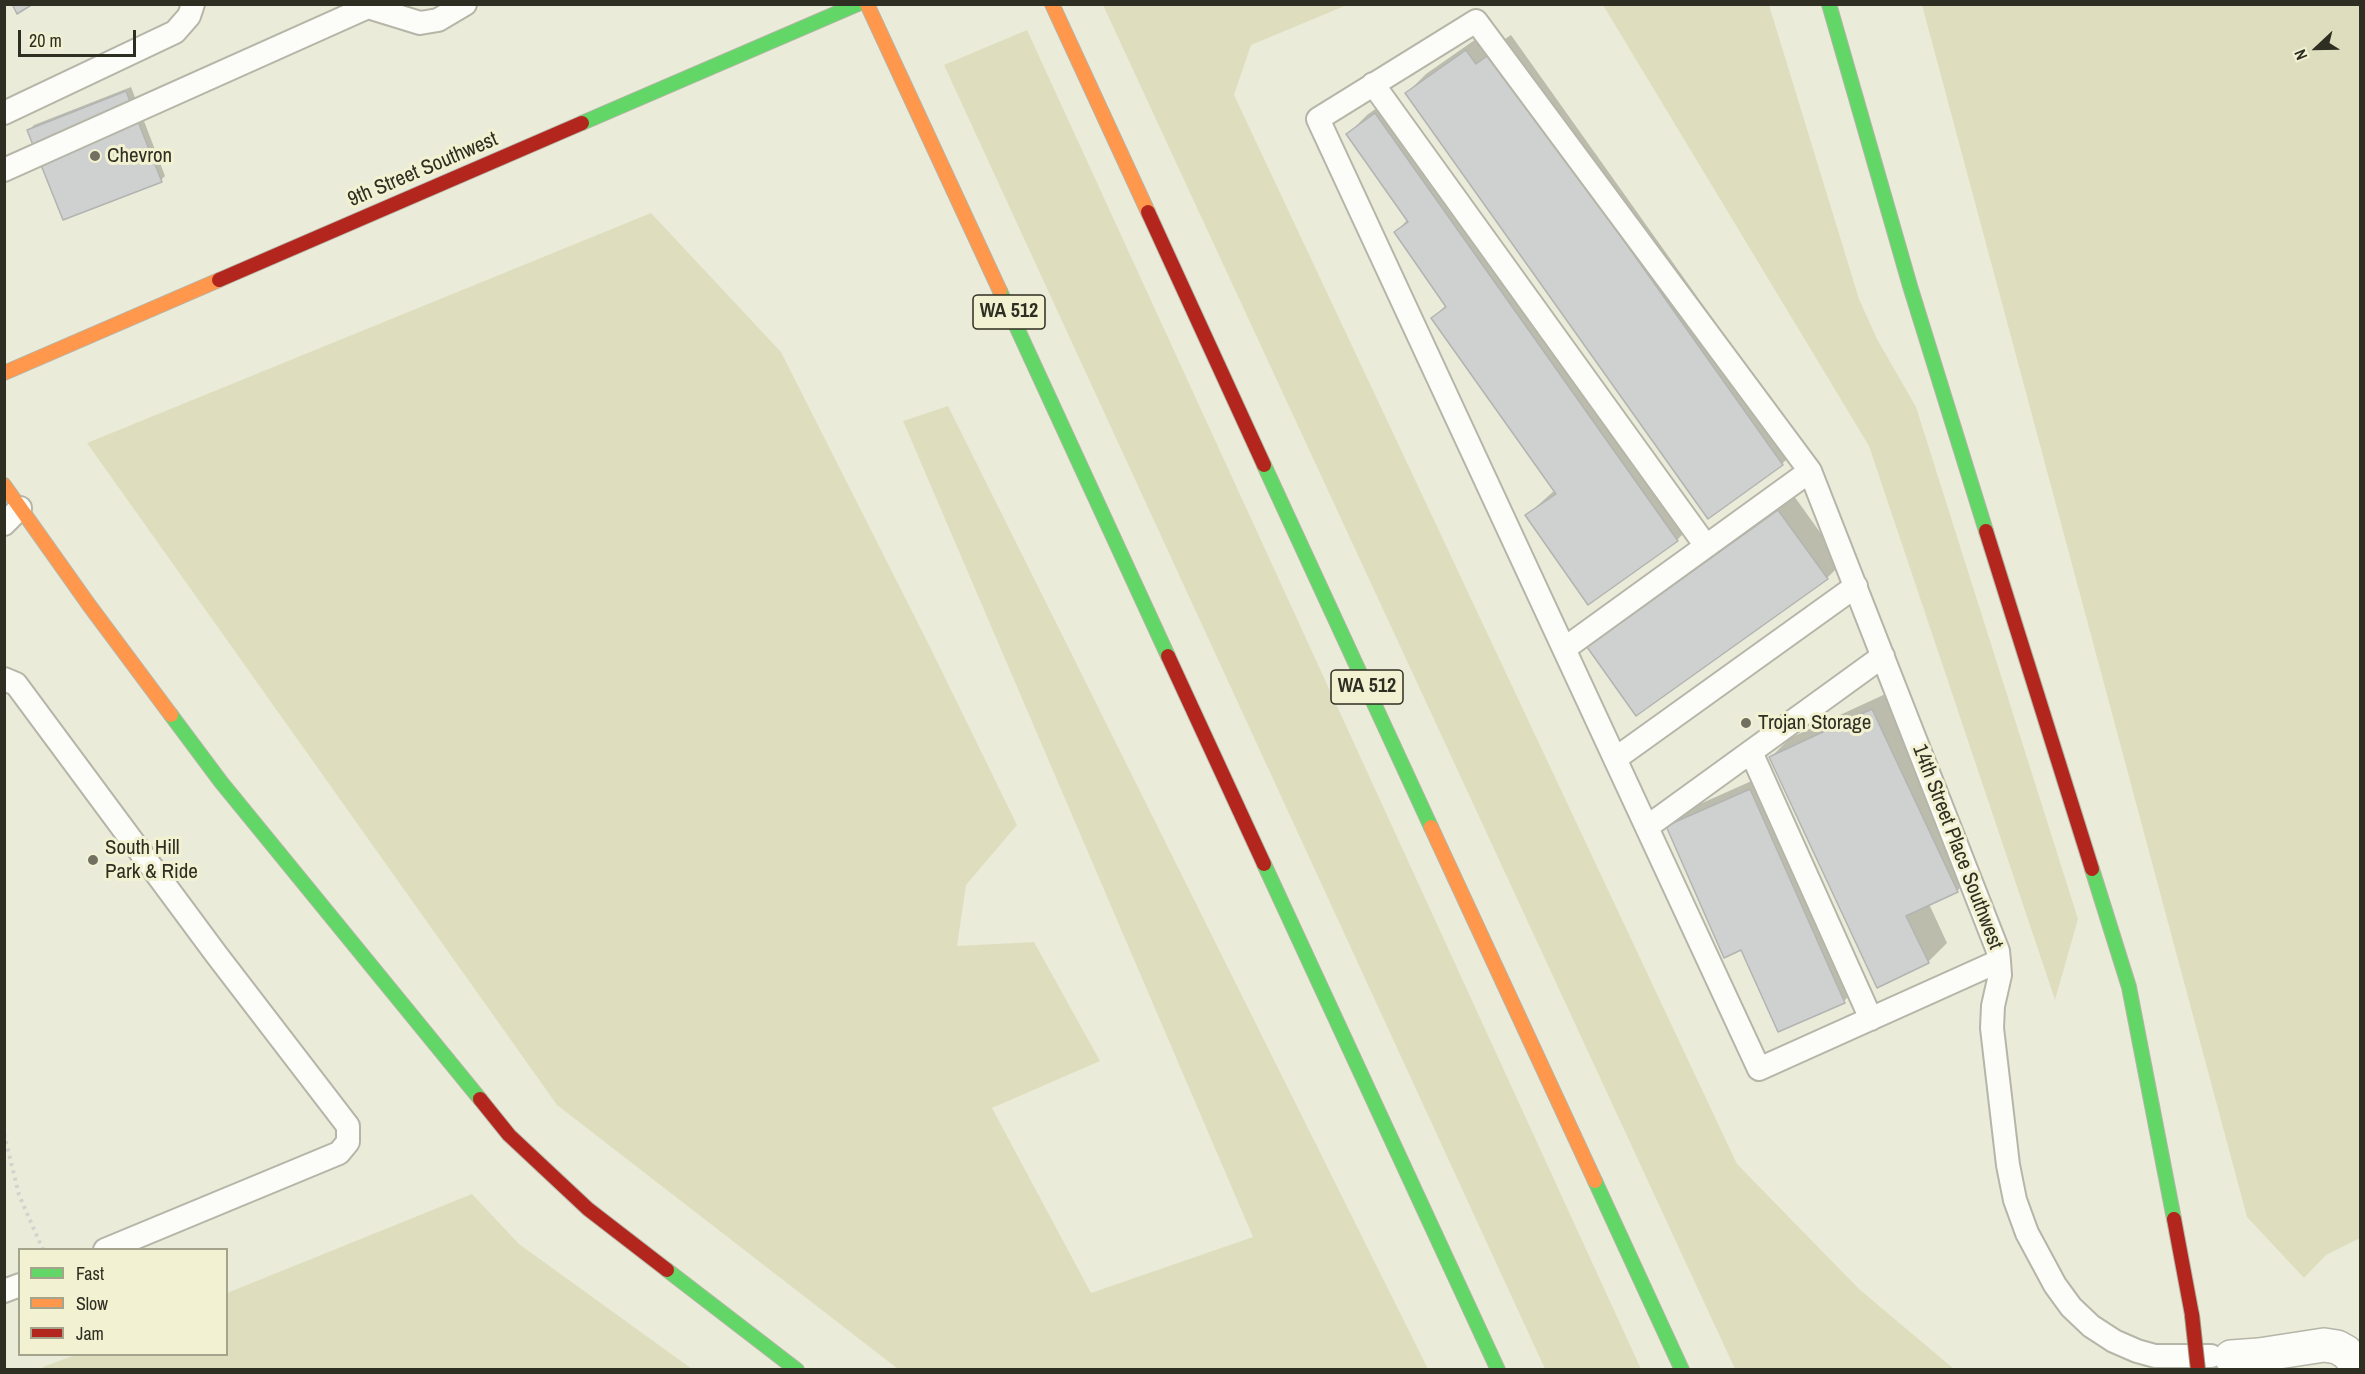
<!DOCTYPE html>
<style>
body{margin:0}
#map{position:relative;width:2365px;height:1374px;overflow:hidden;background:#ebebd9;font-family:"Archivo Narrow",sans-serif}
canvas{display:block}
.frame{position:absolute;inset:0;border:6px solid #2f2e22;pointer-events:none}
.legend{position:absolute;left:18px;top:1248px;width:210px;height:108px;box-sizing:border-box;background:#f2f2d2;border:2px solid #a4a48c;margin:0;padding:8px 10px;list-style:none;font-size:18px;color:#2f2e22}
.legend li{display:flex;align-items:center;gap:12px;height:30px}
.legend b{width:30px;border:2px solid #a4a48c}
.north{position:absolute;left:2287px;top:18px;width:60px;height:60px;-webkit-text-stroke:4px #f2f2d2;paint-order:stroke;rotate:248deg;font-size:16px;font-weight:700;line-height:24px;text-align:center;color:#2f2e22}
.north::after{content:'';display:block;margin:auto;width:21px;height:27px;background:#2f2e22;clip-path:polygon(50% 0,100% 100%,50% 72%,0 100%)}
.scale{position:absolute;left:18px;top:30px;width:118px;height:27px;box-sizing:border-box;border:3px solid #2f2e22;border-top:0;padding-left:8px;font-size:18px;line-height:21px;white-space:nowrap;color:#2f2e22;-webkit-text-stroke:4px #f2f2d2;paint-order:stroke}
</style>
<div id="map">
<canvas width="2365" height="1374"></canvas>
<div class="frame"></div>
<ul class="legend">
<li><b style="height:8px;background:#63d668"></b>Fast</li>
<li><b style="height:8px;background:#ff974d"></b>Slow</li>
<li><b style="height:8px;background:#b3261e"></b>Jam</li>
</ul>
<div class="north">N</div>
<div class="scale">20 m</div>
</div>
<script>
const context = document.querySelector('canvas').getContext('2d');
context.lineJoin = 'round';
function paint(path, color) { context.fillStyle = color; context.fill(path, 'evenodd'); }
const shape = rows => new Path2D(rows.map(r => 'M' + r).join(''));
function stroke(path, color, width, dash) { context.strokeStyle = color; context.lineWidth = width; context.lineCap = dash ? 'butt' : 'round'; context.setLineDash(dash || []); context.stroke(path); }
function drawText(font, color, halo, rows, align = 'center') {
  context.font = font + ' "Archivo Narrow",sans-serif'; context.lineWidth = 6; context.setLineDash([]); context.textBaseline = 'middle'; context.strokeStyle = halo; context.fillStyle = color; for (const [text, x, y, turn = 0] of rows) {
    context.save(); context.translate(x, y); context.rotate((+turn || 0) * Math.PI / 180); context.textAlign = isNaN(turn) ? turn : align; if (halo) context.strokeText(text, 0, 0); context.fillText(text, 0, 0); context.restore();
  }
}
paint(shape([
 [1103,5,1347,5,1251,45,1234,95,1737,1164,1859,1289,1954,1369,1735,1369],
 [1603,5,1769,5,1859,299,1877,339,1916,407,2078,919,2055,1000,1869,446],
 [1922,5,2360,5,2360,1238,2326,1255,2304,1278,2247,1217],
 [1027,30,1641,1369,1545,1369,944,65],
 [651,213,781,352,929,645,1017,825,966,885,957,946,1034,942,1100,1061,992,1108,1091,1293,1253,1237,903,421,948,406,1428,1369,898,1369,557,1105,87,443],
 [472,1194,519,1244,692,1369,44,1370,43,1367,75,1355,226,1354,227,1293]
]), '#dedebf');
paint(shape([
 [1486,32,1496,45,1511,35,1802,444,1782,464,1708,517,1407,93,1426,74],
 [131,87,165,176,161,180,29,130,34,125],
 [1395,95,1696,521,1677,540,1527,515,1555,490,1433,318,1447,304,1396,232,1408,219,1348,134,1367,115],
 [1794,496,1842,563,1827,578,1637,714,1589,647,1604,632],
 [1892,691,1976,872,1957,891,1929,904,1947,943,1928,962,1771,757,1790,738],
 [1765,775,1859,986,1844,1001,1742,948,1667,826,1682,812]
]), '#0003');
const building = shape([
 [12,4,33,4,17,14,12,4],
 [1466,50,1476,64,1491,53,1783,465,1708,519,1405,93,1466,50],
 [126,91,162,182,63,220,27,130,126,91],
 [1375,113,1678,541,1588,605,1525,515,1556,494,1431,318,1446,307,1394,232,1408,222,1346,134,1375,113],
 [1778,510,1828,579,1636,716,1587,647,1778,510],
 [1872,709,1958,892,1906,916,1929,963,1877,988,1769,757,1872,709],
 [1750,789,1845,1003,1778,1032,1741,950,1724,958,1666,826,1750,789]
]);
paint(building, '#ced1cf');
stroke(building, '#b2b4b1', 1.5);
const lane = shape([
 [1373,84,1706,546],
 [4,113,175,32,189,16,193,4],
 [4,170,368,7,420,23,438,20,465,4],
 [4,524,20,508],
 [1564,649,1810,471],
 [4,679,16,684,216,954,348,1126,348,1142,339,1153,105,1250],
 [1751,752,1871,1019],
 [1615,759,1856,586],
 [1647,827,1883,656],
 [1999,961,1759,1069,1318,119,1476,21,1810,471,1998,951,1999,961,2000,975,1993,1006,1992,1028,2008,1165,2015,1200,2027,1233,2055,1285,2071,1307,2091,1326,2114,1341,2137,1351,2155,1356,2211,1356],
 [4,1291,20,1285]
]);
const street = shape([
 [2231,1357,2259,1355,2324,1345,2337,1347,2346,1352,2360,1368]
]);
const fast = shape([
 [1829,4,1910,286,1986,531],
 [582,123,858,4],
 [1000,291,1168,656],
 [1264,465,1431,827],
 [171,715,221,782,480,1099],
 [1264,864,1498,1370],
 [2092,869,2129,987,2174,1219],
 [1595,1181,1682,1370],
 [667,1270,797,1370]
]);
const slow = shape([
 [867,4,1000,291],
 [1052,4,1148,212],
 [4,373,219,280],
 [4,485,89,605,171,715],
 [1431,827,1595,1181]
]);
const jam = shape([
 [1148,212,1264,465],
 [219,280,582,123],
 [1986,531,2092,869],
 [1168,656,1264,864],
 [480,1099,509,1135,588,1209,667,1270],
 [2174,1219,2192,1315]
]);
stroke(lane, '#b5b5a8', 26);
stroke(street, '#b5b5a8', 36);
stroke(fast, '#b5b5a8', 16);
stroke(slow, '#b5b5a8', 16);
stroke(jam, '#b5b5a8', 16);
stroke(shape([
 [4,1134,19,1195,43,1250]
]), '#d3d3ce', 4, [3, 4.5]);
stroke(lane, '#fcfcf9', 22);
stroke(street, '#fcfcf9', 33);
stroke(fast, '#63d668', 14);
stroke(slow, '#ff974d', 14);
stroke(jam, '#b3261e', 14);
const jamBridge = shape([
 [2192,1315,2198,1370]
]);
stroke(jamBridge, '#9b9b86', 16, []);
stroke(jamBridge, '#b3261e', 14);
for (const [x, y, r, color] of [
 [95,156,6,"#717062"],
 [1746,723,6,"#717062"],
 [93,860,6,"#717062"]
]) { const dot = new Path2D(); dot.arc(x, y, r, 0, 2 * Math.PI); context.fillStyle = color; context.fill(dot); stroke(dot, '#f2f2d2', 2); }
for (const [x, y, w] of [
 [1009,312,72],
 [1367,687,72]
]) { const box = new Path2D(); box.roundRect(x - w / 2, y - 17, w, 34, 4.5); context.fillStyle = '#f2f2d2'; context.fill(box); stroke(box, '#2f2e22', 1.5); }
drawText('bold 20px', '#2f2e22', null, [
 ["WA 512",1009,312],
 ["WA 512",1367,687]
]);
drawText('21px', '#2f2e22', '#f2f2d2', [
 ["Chevron",107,156],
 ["Trojan Storage",1758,723],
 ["South Hill",105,848],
 ["Park & Ride",105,872]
], 'left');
drawText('21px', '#2f2e22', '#f2f2d2', [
 ["9th Street Southwest",423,170,-23],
 ["14th Street Place Southwest",1957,847,69]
]);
</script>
